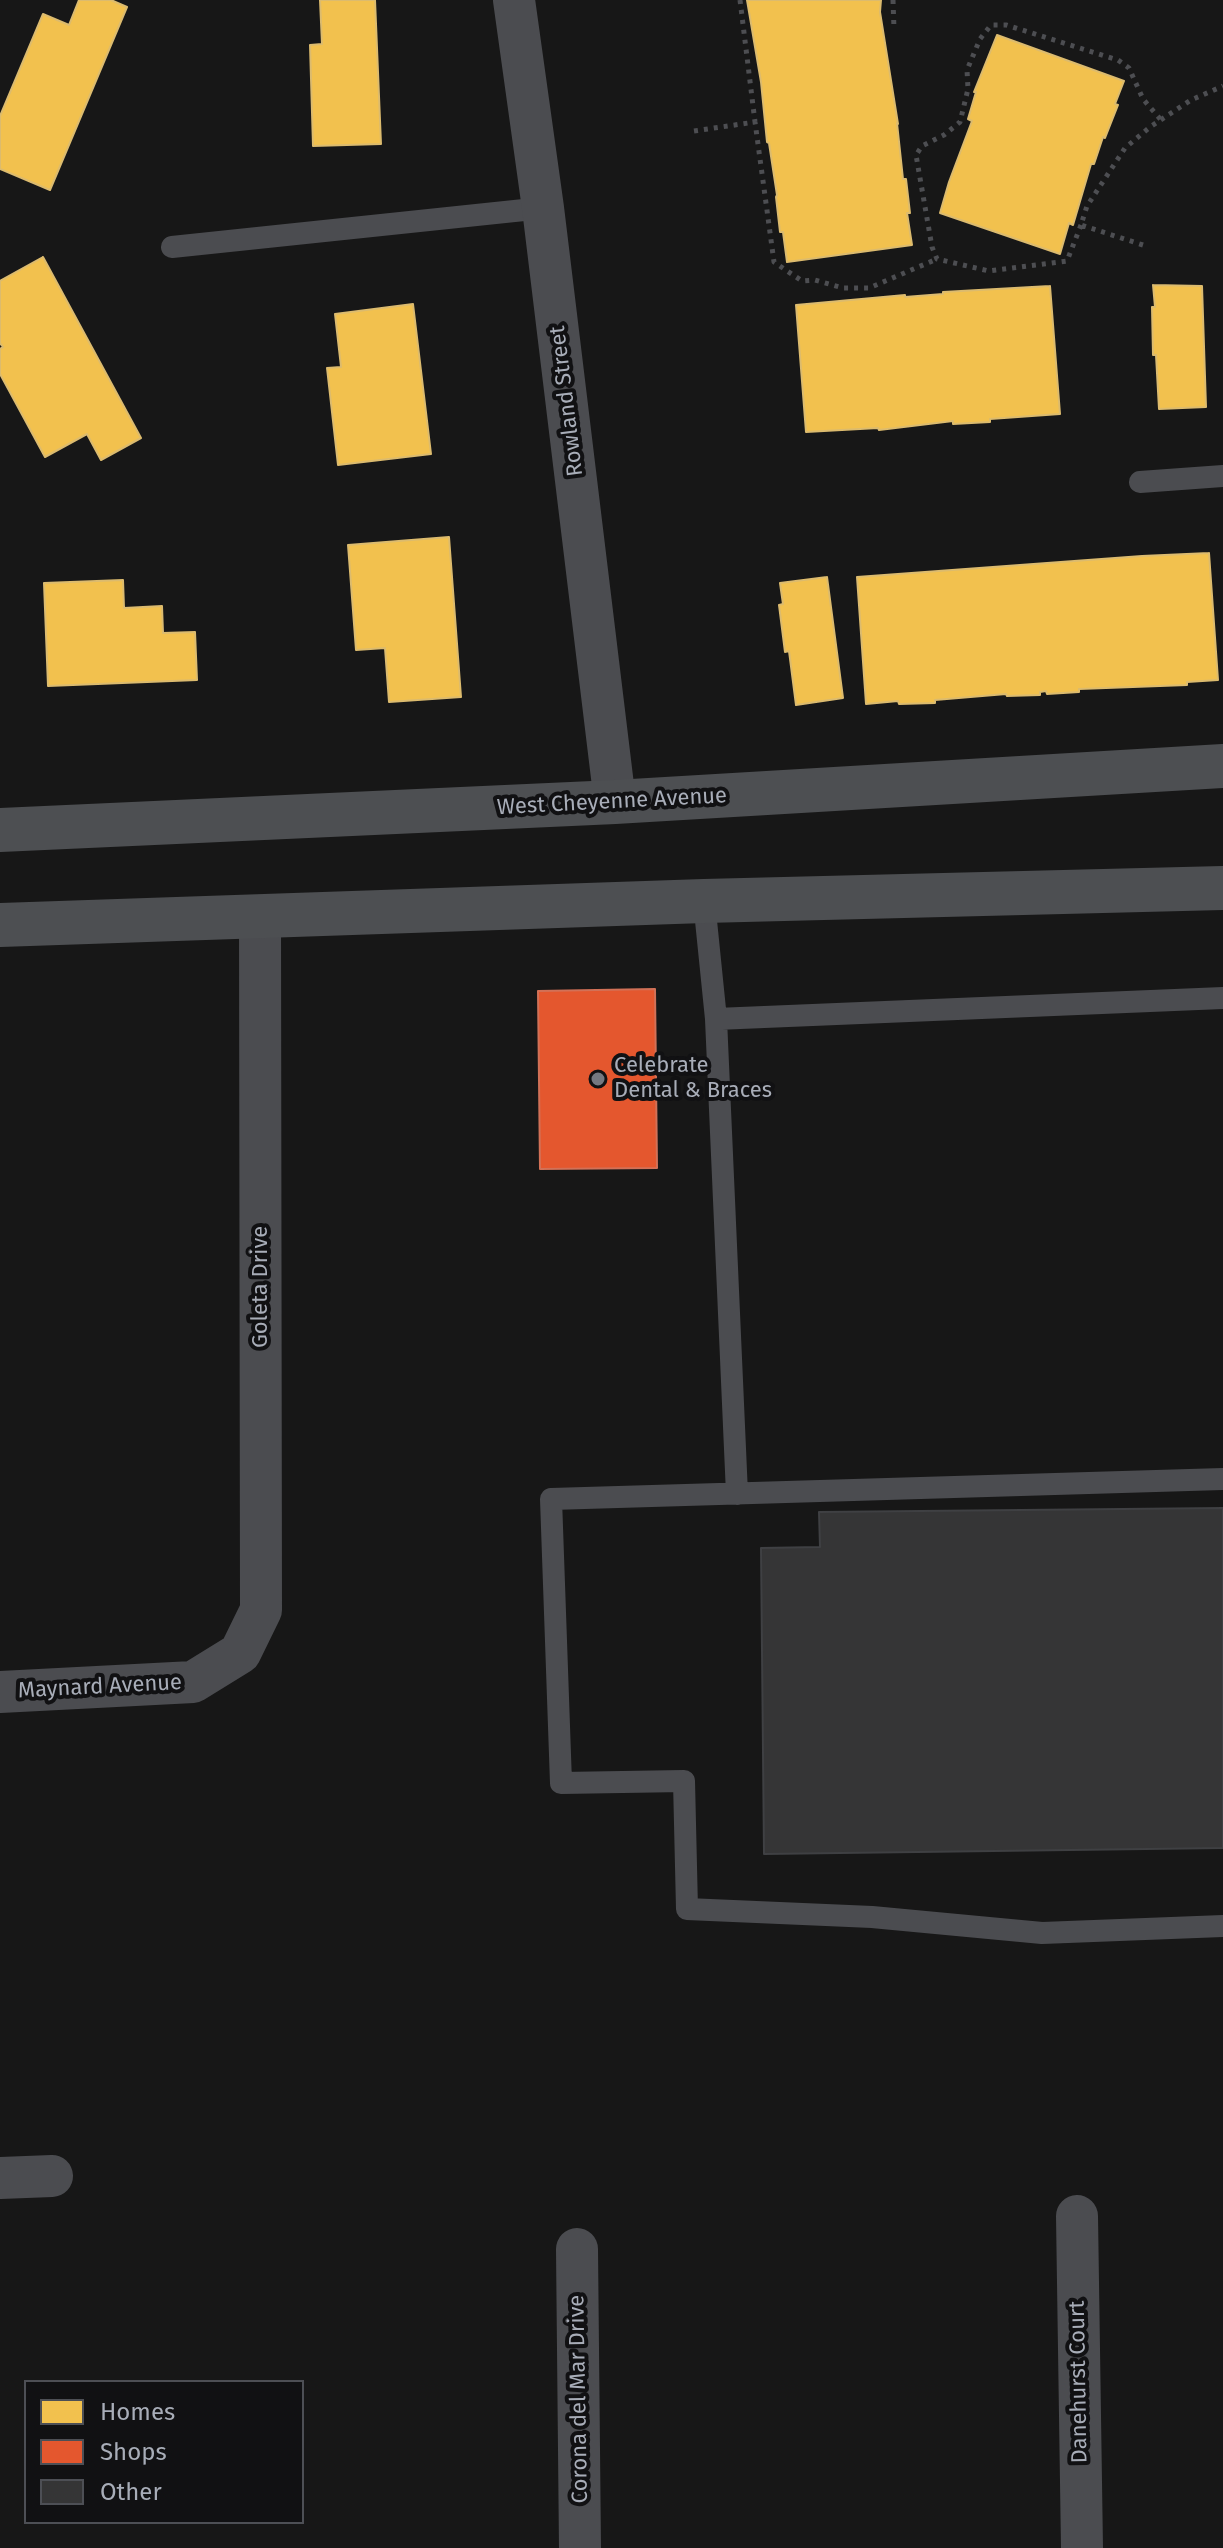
<!DOCTYPE html>
<style>
body{margin:0}
#map{position:relative;width:1223px;height:2548px;overflow:hidden;background:#171717;font-family:"Fira Sans",sans-serif}
canvas{display:block}
.legend{position:absolute;left:24px;top:2380px;width:280px;height:144px;box-sizing:border-box;background:#111113;border:2px solid #4d4f55;margin:0;padding:10px 14px;list-style:none;font-size:24px;color:#a8adb8}
.legend li{display:flex;align-items:center;gap:16px;height:40px}
.legend b{width:40px;border:2px solid #4d4f55}
</style>
<div id="map">
<canvas width="1223" height="2548"></canvas>
<ul class="legend">
<li><b style="height:22px;background:#f2c14e"></b>Homes</li>
<li><b style="height:22px;background:#e4572e"></b>Shops</li>
<li><b style="height:22px;background:#353536"></b>Other</li>
</ul>
</div>
<script>
const context = document.querySelector('canvas').getContext('2d');
context.lineJoin = 'round';
function paint(path, color) { context.fillStyle = color; context.fill(path, 'evenodd'); }
const shape = rows => new Path2D(rows.map(r => 'M' + r).join(''));
function stroke(path, color, width, dash) { context.strokeStyle = color; context.lineWidth = width; context.lineCap = dash ? 'butt' : 'round'; context.setLineDash(dash || []); context.stroke(path); }
function drawText(font, color, halo, rows, align = 'center') {
  context.font = font + ' "Fira Sans",sans-serif'; context.lineWidth = 8; context.setLineDash([]); context.textBaseline = 'middle'; context.strokeStyle = halo; context.fillStyle = color; for (const [text, x, y, turn = 0] of rows) {
    context.save(); context.translate(x, y); context.rotate((+turn || 0) * Math.PI / 180); context.textAlign = isNaN(turn) ? turn : align; if (halo) context.strokeText(text, 0, 0); context.fillText(text, 0, 0); context.restore();
  }
}
const homes = shape([
 [79,0,111,0,127,7,50,190,0,169,0,116,43,14,69,25,79,0],
 [320,0,375,0,381,144,313,146,310,45,322,44,320,0],
 [747,0,881,0,880,12,898,124,897,123,903,179,906,179,910,213,907,213,912,245,787,262,783,232,780,232,776,197,777,195,769,143,767,142,761,82,747,0],
 [997,35,1124,81,1115,104,1118,105,1105,138,1103,137,1094,164,1091,164,1073,225,1069,223,1060,254,940,213,949,182,972,121,968,119,976,92,974,92,997,35],
 [43,257,141,438,101,460,87,434,45,457,0,374,0,349,3,347,0,343,0,281,43,257],
 [1153,285,1202,286,1206,407,1159,409,1156,355,1153,355,1152,307,1155,307,1153,285],
 [1050,286,1060,414,990,419,990,422,953,424,953,421,879,430,878,428,806,432,796,305,905,295,905,297,943,294,943,292,1050,286],
 [413,304,431,454,338,465,327,368,341,367,335,314,413,304],
 [449,537,461,697,389,702,385,648,356,650,348,545,449,537],
 [1209,553,1218,680,1187,682,1187,685,1079,689,1079,692,1047,694,1046,691,1040,692,1040,695,1007,696,1006,694,935,700,935,703,899,704,898,701,866,704,857,577,1142,556,1209,553],
 [827,577,843,698,796,705,789,651,785,652,779,605,783,604,780,583,827,577],
 [123,580,124,608,162,606,163,633,195,632,197,680,48,686,44,583,123,580]
]);
paint(homes, '#f2c14e');
stroke(homes, '#dcbb6e', 2);
const shops = shape([
 [655,989,657,1168,540,1169,538,991,655,989]
]);
paint(shops, '#e4572e');
stroke(shops, '#d27157', 2);
const building = shape([
 [1223,1508,1223,1848,764,1854,761,1548,820,1547,819,1512,1223,1508]
]);
paint(building, '#353536');
stroke(building, '#3f4043', 2);
stroke(shape([
 [740,0,755,122],
 [893,0,894,29],
 [694,131,755,122,774,262,802,281,815,280,843,288,869,288,937,259],
 [1081,225,1067,261,989,271,937,259,932,247,916,155,922,146,944,135,960,122,968,89,967,70,980,39,991,25,1006,25,1118,60,1129,68,1143,99,1161,120],
 [1143,245,1081,225,1087,206,1125,148,1150,127,1191,100,1223,86]
]), '#4d4e52', 5, [4, 6]);
stroke(shape([
 [172,247,543,208],
 [1140,482,1223,476],
 [704,901,716,1019,737,1494],
 [716,1019,1223,998],
 [1223,1479,551,1499,561,1783,684,1781,687,1909,872,1917,1042,1933,1223,1926]
]), '#4b4c50', 22);
stroke(shape([
 [514,0,543,208,615,802],
 [0,1692,193,1682,240,1653,261,1610,260,916],
 [0,2178,52,2176],
 [1077,2216,1082,2548],
 [577,2249,580,2548]
]), '#4b4c50', 42);
stroke(shape([
 [0,830,615,802,1223,766],
 [0,925,704,901,1223,888]
]), '#4d4f52', 44);
for (const [x, y, r, color] of [
 [598,1079,8,"#757880"]
]) { const dot = new Path2D(); dot.arc(x, y, r, 0, 2 * Math.PI); context.fillStyle = color; context.fill(dot); stroke(dot, '#111113', 3); }
drawText('22px', '#a8adb8', '#111113', [
 ["Rowland Street",567,401,-97],
 ["West Cheyenne Avenue",612,802,-3],
 ["Goleta Drive",261,1287,-90],
 ["Maynard Avenue",100,1687,-3],
 ["Danehurst Court",1079,2382,-91],
 ["Corona del Mar Drive",579,2399,-91]
]);
drawText('22px', '#a8adb8', '#111113', [
 ["Celebrate",614,1066],
 ["Dental & Braces",614,1091]
], 'left');
</script>
